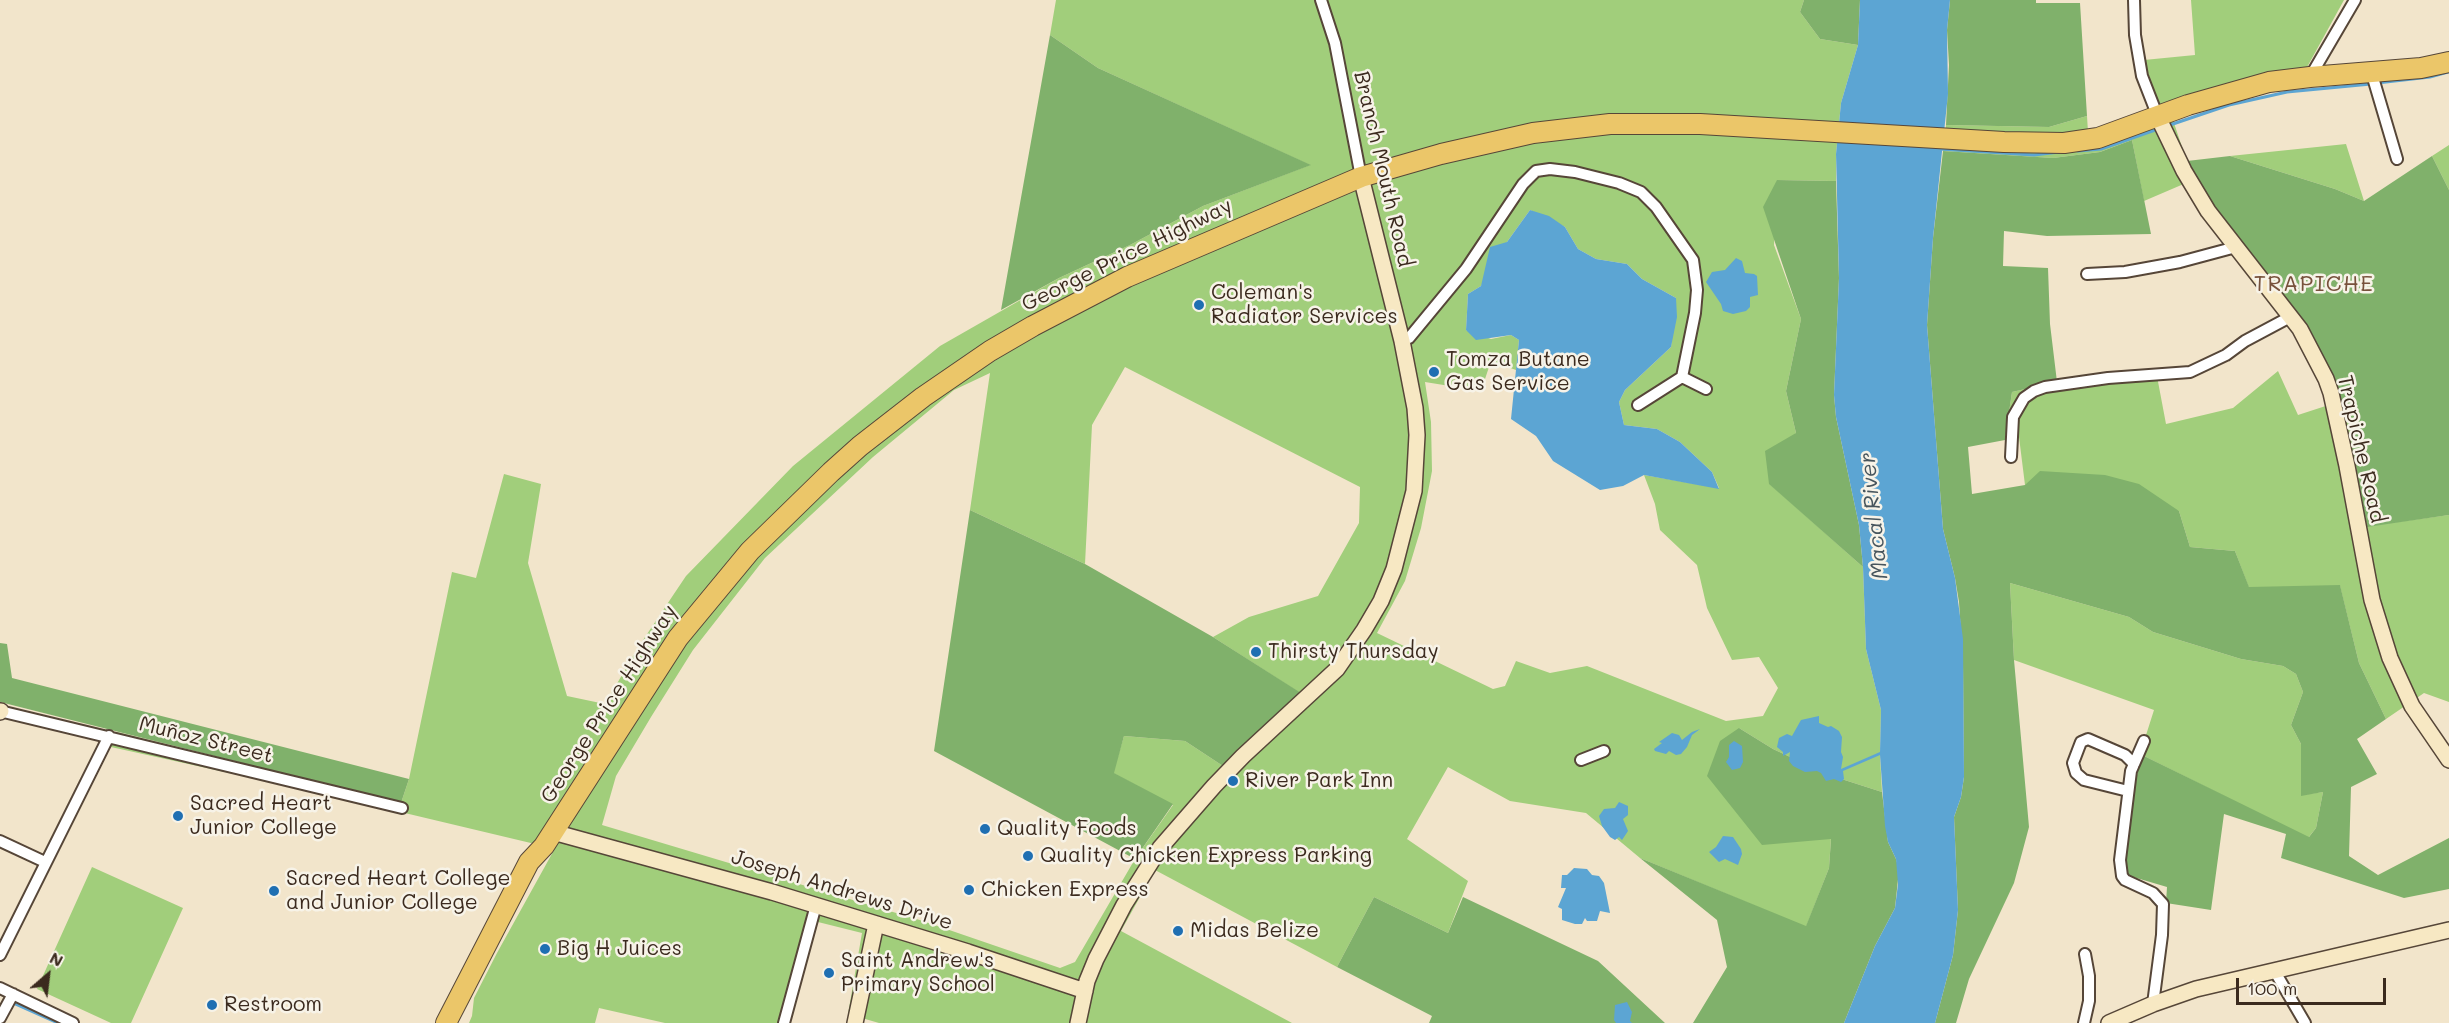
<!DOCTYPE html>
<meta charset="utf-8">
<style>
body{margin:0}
#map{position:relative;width:2449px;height:1023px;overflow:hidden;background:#f2e5cb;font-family:Mali,sans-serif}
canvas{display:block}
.north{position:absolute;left:18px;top:945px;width:60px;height:60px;-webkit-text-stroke:4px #f7f3e8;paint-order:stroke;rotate:28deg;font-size:16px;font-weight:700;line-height:24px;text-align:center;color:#3b2a1e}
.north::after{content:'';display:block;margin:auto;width:21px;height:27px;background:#3b2a1e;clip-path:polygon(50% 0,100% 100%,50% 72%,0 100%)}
.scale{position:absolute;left:2236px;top:978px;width:150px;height:27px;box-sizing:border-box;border:3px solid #3b2a1e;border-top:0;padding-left:8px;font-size:18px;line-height:21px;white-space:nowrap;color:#3b2a1e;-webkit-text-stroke:4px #f7f3e8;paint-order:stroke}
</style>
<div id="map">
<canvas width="2449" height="1023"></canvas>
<div class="north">N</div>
<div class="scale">100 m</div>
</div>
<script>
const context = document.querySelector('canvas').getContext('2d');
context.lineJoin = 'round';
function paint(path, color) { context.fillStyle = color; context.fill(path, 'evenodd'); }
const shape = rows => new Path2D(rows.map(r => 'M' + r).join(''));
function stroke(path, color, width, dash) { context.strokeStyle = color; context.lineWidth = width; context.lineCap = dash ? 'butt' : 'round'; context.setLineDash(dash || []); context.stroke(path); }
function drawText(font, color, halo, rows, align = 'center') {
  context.font = font + ' Mali,sans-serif'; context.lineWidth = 5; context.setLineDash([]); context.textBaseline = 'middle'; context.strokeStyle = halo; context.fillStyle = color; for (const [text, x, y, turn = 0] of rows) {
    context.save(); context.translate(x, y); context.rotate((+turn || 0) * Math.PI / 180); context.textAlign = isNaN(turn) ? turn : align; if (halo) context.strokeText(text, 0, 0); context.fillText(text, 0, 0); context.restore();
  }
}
paint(shape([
 [1056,0,1804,0,1800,12,1820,39,1858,45,1841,103,1836,154,1836,181,1777,180,1774,245,1801,319,1786,391,1796,433,1770,484,1863,567,1866,649,1881,710,1880,755,1882,792,1829,775,1773,749,1739,728,1831,838,1829,868,1806,927,1640,858,1586,813,1510,801,1448,767,1407,839,1468,881,1448,933,1374,897,1337,967,1155,870,1121,931,1292,1023,879,1023,848,1014,862,933,818,922,790,1023,665,1023,599,1008,595,1023,469,1023,472,1016,474,998,497,953,569,823,556,810,535,844,325,794,111,747,117,732,401,803,409,779,452,572,476,578,504,474,541,484,528,563,567,696,605,704,639,646,686,576,793,466,940,346,1059,278,1130,245,1203,206,1310,165,1098,68,1050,35],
 [1530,210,1565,227,1578,249,1596,259,1627,264,1642,279,1676,298,1671,347,1625,390,1619,402,1624,425,1657,429,1680,442,1712,472,1719,488,1644,475,1655,504,1660,530,1697,565,1707,608,1732,660,1759,657,1778,688,1763,716,1726,721,1587,666,1550,673,1516,661,1505,686,1493,689,1377,633,1405,581,1421,528,1432,471,1431,422,1425,382,1481,391,1491,361,1516,370,1519,340,1511,335,1491,339,1466,330,1468,294,1481,286,1507,242],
 [1125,367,1360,487,1359,523,1318,596,1249,617,1213,637,1300,693,1223,766,1185,741,1124,736,1113,773,1173,805,1135,859,1075,962,1060,968,923,921,602,825,616,776,651,717,693,650,765,558,873,457,954,390,990,373,970,510,1085,564,1092,425],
 [2191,0,2344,0,2306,69,2159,107,2144,60,2195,55],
 [2087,116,2088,132,2005,149,2173,120,2193,180,2144,201,2132,140,2100,152,2053,158,1943,151,1946,125,2049,127],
 [2346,144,2364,201,2335,189,2230,156],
 [2449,145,2449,190,2432,156],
 [2156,371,2166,424,2233,408,2278,371,2298,415,2338,402,2347,416,2367,526,2449,515,2449,702,2424,693,2386,719,2359,663,2340,586,2249,588,2235,551,2190,547,2179,511,2025,485,2019,437,2005,440,2012,392,2057,382],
 [2010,583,2129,617,2153,632,2241,659,2283,666,2296,674,2303,692,2291,725,2301,744,2301,795,2323,792,2316,828,2308,838,2140,754,2154,710,2014,660],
 [92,867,183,908,131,1023,111,1023,37,989]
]), '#a1ce7b');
paint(shape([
 [1804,0,1860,0,1858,45,1820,39,1800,12],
 [1950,0,2036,0,2036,3,2080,3,2087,116,2049,127,1946,125,1949,65,1947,30],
 [1050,35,1098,68,1311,165,1203,206,1130,245,1059,278,1001,310],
 [2132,140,2151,234,2047,236,2004,231,2003,266,2048,268,2050,324,2057,382,2012,392,2005,440,1968,447,1972,494,2025,485,2040,471,2105,475,2139,484,2179,511,2190,547,2235,551,2249,587,2340,585,2359,663,2386,719,2357,739,2377,774,2351,787,2349,856,2378,875,2449,838,2449,889,2404,898,2281,858,2286,834,2224,814,2211,910,2166,903,2167,887,2123,874,2140,754,2309,837,2316,828,2323,792,2301,796,2301,744,2291,725,2303,692,2296,674,2283,666,2241,659,2153,632,2129,617,2010,583,2014,660,2029,827,2014,883,1969,979,1956,1023,1935,1023,1953,955,1958,910,1954,817,1961,797,1964,777,1963,665,1959,602,1955,578,1943,529,1927,325,1933,238,1943,151,2053,158,2100,152],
 [2230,156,2335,189,2364,201,2432,156,2449,190,2449,515,2367,527,2347,416,2338,402,2311,334,2194,180,2187,161],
 [1777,180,1836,181,1839,278,1834,395,1836,417,1859,525,1863,567,1769,484,1765,451,1796,433,1786,391,1801,319,1763,207],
 [970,510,1085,564,1213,637,1301,693,1223,766,1185,741,1124,736,1114,773,1173,804,1135,859,934,751],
 [0,643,7,644,12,678,409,779,401,803,0,702],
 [1739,728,1773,749,1829,775,1882,792,1888,842,1896,859,1899,870,1895,908,1875,946,1844,1023,1693,1023,1727,967,1717,920,1640,858,1806,926,1829,868,1831,839,1762,845,1707,776,1720,741],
 [1374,897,1448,933,1463,897,1598,961,1665,1023,1429,1023,1432,1016,1337,967]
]), '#80b16b');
paint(shape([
 [1860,0,1950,0,1947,30,1948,94,1933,238,1927,325,1943,529,1955,578,1963,639,1964,777,1961,797,1954,817,1958,910,1953,955,1935,1023,1844,1023,1875,946,1895,908,1898,884,1896,859,1888,842,1885,826,1880,755,1843,771,1844,779,1841,782,1834,779,1826,781,1821,773,1817,771,1805,772,1793,766,1789,761,1790,752,1783,756,1783,752,1777,747,1779,738,1787,734,1792,736,1801,720,1819,716,1819,723,1828,727,1831,726,1839,731,1842,737,1841,752,1843,757,1841,769,1880,752,1881,710,1866,649,1863,567,1859,525,1836,417,1834,395,1839,278,1836,154,1841,103,1858,45],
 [1530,210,1549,216,1565,227,1578,249,1596,259,1627,264,1642,279,1676,298,1677,317,1671,347,1625,390,1619,402,1624,425,1657,429,1680,442,1712,472,1719,489,1644,475,1623,486,1600,490,1553,461,1536,436,1511,419,1519,340,1511,335,1476,340,1466,330,1468,294,1481,286,1490,247,1507,242],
 [1736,258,1742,261,1745,273,1754,274,1757,276,1758,295,1750,297,1750,307,1746,311,1733,314,1723,311,1721,304,1706,282,1712,272,1725,270],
 [1700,729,1692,735,1687,747,1681,754,1676,755,1669,751,1666,754,1655,751,1654,749,1662,743,1659,742,1672,733,1679,735,1682,740,1692,732],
 [1734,741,1742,746,1743,762,1740,768,1732,770,1726,762,1729,757,1729,745],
 [1619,802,1628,806,1628,815,1623,819,1628,831,1622,840,1619,837,1615,840,1610,837,1602,826,1599,816,1604,809,1615,808],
 [1723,836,1733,837,1741,849,1742,854,1738,865,1725,859,1719,862,1709,852,1716,847],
 [1574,868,1587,869,1592,875,1599,876,1604,883,1610,913,1600,911,1597,921,1587,921,1585,918,1582,924,1575,924,1562,920,1562,909,1558,907,1566,888,1561,888,1562,875,1567,875],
 [1627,1002,1632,1012,1630,1021,1632,1023,1616,1023,1614,1020,1615,1005]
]), '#5ca5d3');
stroke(shape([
 [2377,83,2430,77,2448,72],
 [2167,126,2229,105,2287,92,2371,84],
 [1940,149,2034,155,2059,152],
 [2078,151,2101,149,2158,129],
 [13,1003,58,1023]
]), '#5ca5d3', 3);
const street = shape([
 [1321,0,1335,43,1361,177],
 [2134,0,2135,35,2142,76,2158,117],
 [2371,71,2397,159],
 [2310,77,2355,0],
 [2087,274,2125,272,2180,262,2236,247],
 [1402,341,1409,338,1466,269,1523,184,1536,171,1550,169,1575,172,1619,183,1641,192,1656,207,1693,260,1697,290,1695,313,1682,377,1706,389],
 [1638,405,1682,377],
 [2011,457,2013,417,2024,398,2034,391,2045,387,2108,378,2190,372,2226,355,2245,341,2290,317],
 [0,711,402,808],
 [2144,741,2131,771,2120,860,2122,876,2125,880,2153,893,2163,904,2162,935,2153,1004],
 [1581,760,1604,751],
 [2128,791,2084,780,2076,773,2073,763,2081,742,2088,739,2125,755,2134,764],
 [0,841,45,862],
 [0,955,109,736],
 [2274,970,2305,1023],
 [0,988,73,1023],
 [0,1018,13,994],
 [784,1023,816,905],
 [2084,1023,2089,1001,2089,976,2085,954]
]);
const secondary = shape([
 [2158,117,2184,171,2208,211,2300,329,2326,379,2331,393,2347,466,2372,600,2390,658,2412,706,2449,760],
 [0,712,1,711],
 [553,832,772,892,968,952,1085,991],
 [855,1023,876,924],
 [1078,1023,1087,981,1096,959,1124,905,1160,848,1214,786,1243,756,1337,669,1364,630,1381,601,1394,569,1414,491,1417,435,1415,408,1402,341,1361,177],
 [2109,1023,2153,1004,2196,989,2449,930]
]);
const highway = shape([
 [446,1023,529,862,544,846,678,638,750,551,831,472,860,446,923,397,990,351,1033,326,1127,277,1361,177,1441,154,1533,133,1610,124,1700,124,2004,142,2064,143,2098,138,2188,105,2269,82,2310,77,2421,68,2449,62]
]);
stroke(street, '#564638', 14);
stroke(secondary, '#564638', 18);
stroke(highway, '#564638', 22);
stroke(street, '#fff', 10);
stroke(secondary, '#f7e8c3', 15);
stroke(highway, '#ebc669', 20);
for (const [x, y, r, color] of [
 [1199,305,6,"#1f6fb2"],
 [1434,372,6,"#1f6fb2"],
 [1256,652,6,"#1f6fb2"],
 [1233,781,6,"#1f6fb2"],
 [178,816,6,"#1f6fb2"],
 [985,829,6,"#1f6fb2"],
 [1028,856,6,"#1f6fb2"],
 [969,890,6,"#1f6fb2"],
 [274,891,6,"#1f6fb2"],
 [1178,931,6,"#1f6fb2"],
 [545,949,6,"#1f6fb2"],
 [829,973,6,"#1f6fb2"],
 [212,1005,6,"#1f6fb2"]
]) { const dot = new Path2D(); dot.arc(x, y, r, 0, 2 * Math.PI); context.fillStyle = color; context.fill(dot); stroke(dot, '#f7f3e8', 2); }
drawText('21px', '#3b2a1e', '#f7f3e8', [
 ["Branch Mouth Road",1383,169,77],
 ["George Price Highway",1127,255,-26],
 ["Trapiche Road",2361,449,77],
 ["George Price Highway",609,704,-57],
 ["Muñoz Street",206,740,14],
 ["Joseph Andrews Drive",842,890,17]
]);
drawText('21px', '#3b2a1e', '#f7f3e8', [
 ["Coleman's",1211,293],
 ["Radiator Services",1211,317],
 ["Tomza Butane",1446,360],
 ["Gas Service",1446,384],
 ["Thirsty Thursday",1268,652],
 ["River Park Inn",1245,781],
 ["Sacred Heart",190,804],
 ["Junior College",190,828],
 ["Quality Foods",997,829],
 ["Quality Chicken Express Parking",1040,856],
 ["Sacred Heart College",286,879],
 ["and Junior College",286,903],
 ["Chicken Express",981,890],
 ["Midas Belize",1190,931],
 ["Big H Juices",557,949],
 ["Saint Andrew's",841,961],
 ["Primary School",841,985],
 ["Restroom",224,1005]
], 'left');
context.letterSpacing = '1.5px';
drawText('22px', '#77513b', '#f7f3e8', [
 ["TRAPICHE",2314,284]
]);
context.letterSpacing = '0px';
drawText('italic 22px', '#47555d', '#f7f3e8', [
 ["Macal River",1874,516,-96]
]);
</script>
